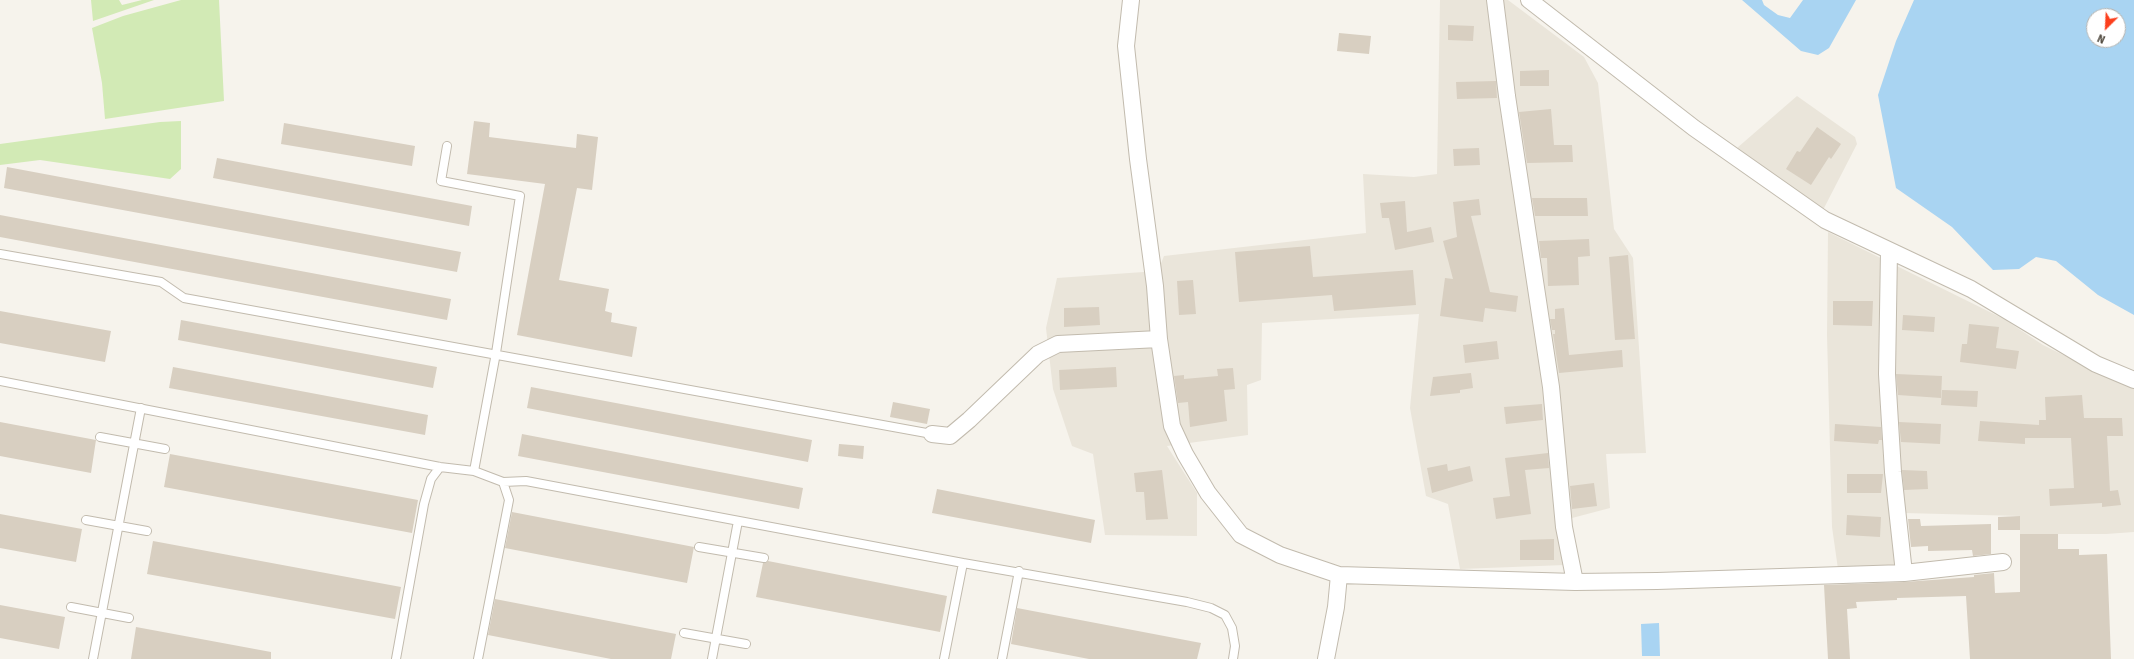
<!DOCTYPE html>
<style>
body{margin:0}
#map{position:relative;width:2134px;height:659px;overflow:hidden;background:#f6f3ec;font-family:"Source Sans 3",sans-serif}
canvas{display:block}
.north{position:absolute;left:2086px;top:8px;width:40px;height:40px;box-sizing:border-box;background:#fff;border:1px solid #b7b4b0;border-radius:50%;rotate:204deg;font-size:11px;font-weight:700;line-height:16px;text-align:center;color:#4b4439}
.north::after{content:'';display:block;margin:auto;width:14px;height:18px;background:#fc3f1d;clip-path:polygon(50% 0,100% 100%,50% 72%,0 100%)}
</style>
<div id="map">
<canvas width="2134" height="659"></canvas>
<div class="north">N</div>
</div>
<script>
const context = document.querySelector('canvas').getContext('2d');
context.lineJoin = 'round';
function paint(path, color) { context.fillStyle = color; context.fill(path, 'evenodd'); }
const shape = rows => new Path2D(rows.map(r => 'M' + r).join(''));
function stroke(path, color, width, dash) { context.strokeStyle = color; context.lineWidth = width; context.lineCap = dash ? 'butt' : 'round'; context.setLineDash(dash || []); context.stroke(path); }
paint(shape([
 [1440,0,1508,0,1584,57,1598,83,1614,229,1633,258,1646,453,1606,454,1610,508,1572,518,1560,518,1565,565,1460,569,1448,504,1426,496,1410,408,1419,314,1262,323,1261,380,1247,385,1248,435,1167,446,1197,493,1197,536,1105,535,1093,454,1072,446,1053,389,1046,328,1057,278,1158,271,1164,256,1366,233,1363,174,1414,177,1437,174],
 [1797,96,1855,137,1857,144,1823,210,1737,148],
 [1828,232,2004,319,2043,345,2106,376,2134,387,2134,532,2106,534,2020,534,2020,516,1904,513,1909,566,1838,569,1832,527,1827,335]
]), '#eae5da');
paint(shape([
 [91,0,119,0,122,5,142,0,154,0,93,21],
 [181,0,219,0,224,101,105,119,102,83,92,28,123,16],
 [181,121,181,169,170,179,40,160,0,165,0,144,160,122]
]), '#d2eab5');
paint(shape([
 [1742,0,1762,0,1764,5,1778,15,1790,18,1803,0,1856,0,1829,48,1818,55,1801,51],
 [1914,0,2134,0,2134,315,2098,295,2056,261,2036,257,2019,269,1993,270,1952,227,1896,188,1878,95,1896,41],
 [2094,16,2118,16,2118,40,2094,40],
 [1659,623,1660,656,1642,656,1641,624]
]), '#a9d4f2');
paint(shape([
 [1448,25,1474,26,1473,41,1448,40],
 [1339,33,1371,36,1369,54,1337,51],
 [1549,70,1549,86,1520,86,1520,71],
 [1496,81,1497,98,1457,99,1456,82],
 [1551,109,1554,145,1572,145,1573,162,1527,163,1519,112],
 [474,121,490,123,489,137,576,148,577,134,598,137,592,190,577,188,559,280,609,289,605,311,612,313,611,322,637,327,632,357,517,335,545,184,467,174],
 [284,123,415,146,412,166,281,144],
 [1817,127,1841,144,1831,159,1829,157,1811,185,1786,169,1797,151,1800,152],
 [1479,148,1480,165,1454,166,1453,149],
 [217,158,472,206,469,226,213,178],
 [7,167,461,252,457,272,4,188],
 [1532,198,1587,198,1588,216,1535,216],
 [1479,199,1481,215,1471,216,1490,292,1518,296,1516,312,1485,308,1483,322,1440,316,1445,278,1453,279,1443,241,1457,237,1453,202],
 [1405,201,1407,232,1431,227,1434,242,1395,250,1389,218,1382,218,1380,203],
 [0,215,451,299,447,320,0,237],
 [1589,239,1590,256,1578,257,1579,285,1548,286,1547,258,1541,258,1539,241],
 [1310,246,1313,277,1413,270,1416,305,1334,311,1332,295,1239,302,1235,252],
 [1628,255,1635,339,1615,340,1609,257],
 [1193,280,1196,314,1179,315,1177,281],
 [1833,301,1873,301,1872,326,1833,325],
 [1099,307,1100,325,1064,327,1064,308],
 [1564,308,1569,355,1622,350,1623,367,1559,373,1553,334,1555,334,1555,330,1552,330,1550,319,1555,319,1555,309],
 [0,311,111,331,105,362,0,343],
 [1903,315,1935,317,1934,332,1902,330],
 [181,320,437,367,433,388,178,340],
 [1969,324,1999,327,1996,348,2019,351,2016,369,1960,362,1962,344,1967,344],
 [1497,341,1499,359,1465,363,1463,345],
 [173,367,428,415,425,435,169,388],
 [1116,367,1117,387,1060,390,1059,370],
 [1233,368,1235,389,1224,390,1227,421,1190,427,1188,402,1178,403,1174,376,1184,375,1184,379,1218,376,1217,369],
 [1471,373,1473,388,1460,390,1460,393,1430,396,1433,377],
 [1896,374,1942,376,1941,398,1898,395],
 [531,387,812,440,808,462,527,408],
 [1942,390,1978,391,1977,407,1941,405],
 [2082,395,2084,418,2122,418,2123,436,2107,436,2110,491,2118,490,2121,505,2102,507,2102,503,2050,506,2049,489,2074,488,2071,438,2025,438,2025,444,1978,441,1980,421,2039,425,2039,420,2046,420,2045,397],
 [893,402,930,409,927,424,890,417],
 [1542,404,1543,420,1506,424,1504,407],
 [0,422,96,440,91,473,0,456],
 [1899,422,1941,424,1940,444,1901,442],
 [1835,424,1881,427,1882,440,1879,440,1878,444,1834,441],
 [522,434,803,488,799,509,518,456],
 [839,444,864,446,863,459,838,456],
 [1548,453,1549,468,1525,470,1531,514,1496,519,1493,498,1510,496,1505,458],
 [170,454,418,500,412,533,164,487],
 [1447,464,1448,471,1470,466,1473,481,1432,493,1427,468],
 [1162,470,1168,519,1146,520,1144,492,1136,492,1134,473],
 [1902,470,1927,471,1928,489,1904,490],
 [1847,474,1883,474,1881,493,1847,493],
 [1594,483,1597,506,1572,509,1570,486],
 [937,489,1095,520,1091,543,932,513],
 [512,512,694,547,687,583,505,548],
 [0,514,82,529,76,562,0,548],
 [1847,515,1881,517,1880,537,1846,535],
 [2020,516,2020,530,1998,530,1998,517],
 [1908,519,1920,519,1921,526,1991,524,1991,554,1973,556,1972,550,1928,551,1928,546,1911,547],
 [2020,534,2058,534,2058,549,2079,549,2079,555,2107,554,2111,659,1970,659,1966,596,1897,598,1897,600,1856,602,1857,608,1847,609,1850,659,1828,659,1824,585,1904,582,1974,577,1974,575,1994,573,1995,593,2020,592],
 [1554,539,1554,560,1520,560,1520,540],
 [153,541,401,587,395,619,147,574],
 [768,561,947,596,940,632,756,597,763,563],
 [495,599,676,634,671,659,611,659,488,635],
 [0,605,65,617,59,649,0,638],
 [1017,608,1201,643,1197,659,1089,659,1011,644],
 [136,627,271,652,271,659,131,659]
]), '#d8cfc1');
const lane = shape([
 [447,146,441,181,520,196,496,353,474,471],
 [0,254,161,282,184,298,932,434],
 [0,381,440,467,474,471,503,482,526,481,963,563,1187,602,1211,608,1225,615,1232,628,1235,646,1233,659],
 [100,437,165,449],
 [86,520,147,531],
 [699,547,764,558],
 [71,607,129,618],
 [684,633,746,644],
 [93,659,141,408],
 [396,659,424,504,431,479,440,467],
 [478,659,509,500,503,482],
 [712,659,738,521],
 [944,659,963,563],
 [1002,659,1019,571]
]);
const street = shape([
 [1495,0,1507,96,1551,387,1564,527,1575,582],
 [1529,0,1694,128,1825,220,1971,289,2096,364,2134,380],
 [1889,251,1887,374,1893,472,1904,573],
 [1159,339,1172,426,1185,454,1208,493,1241,535,1280,555,1339,575,1575,582,1657,581,1904,573,2003,562],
 [932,434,950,436,969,420,1038,354,1058,344,1159,339,1155,286,1138,159,1126,46,1131,0],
 [1326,659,1336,607,1339,575]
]);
stroke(lane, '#c2bbae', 10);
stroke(street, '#c2bbae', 18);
stroke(lane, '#fff', 8);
stroke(street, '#fff', 16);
</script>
